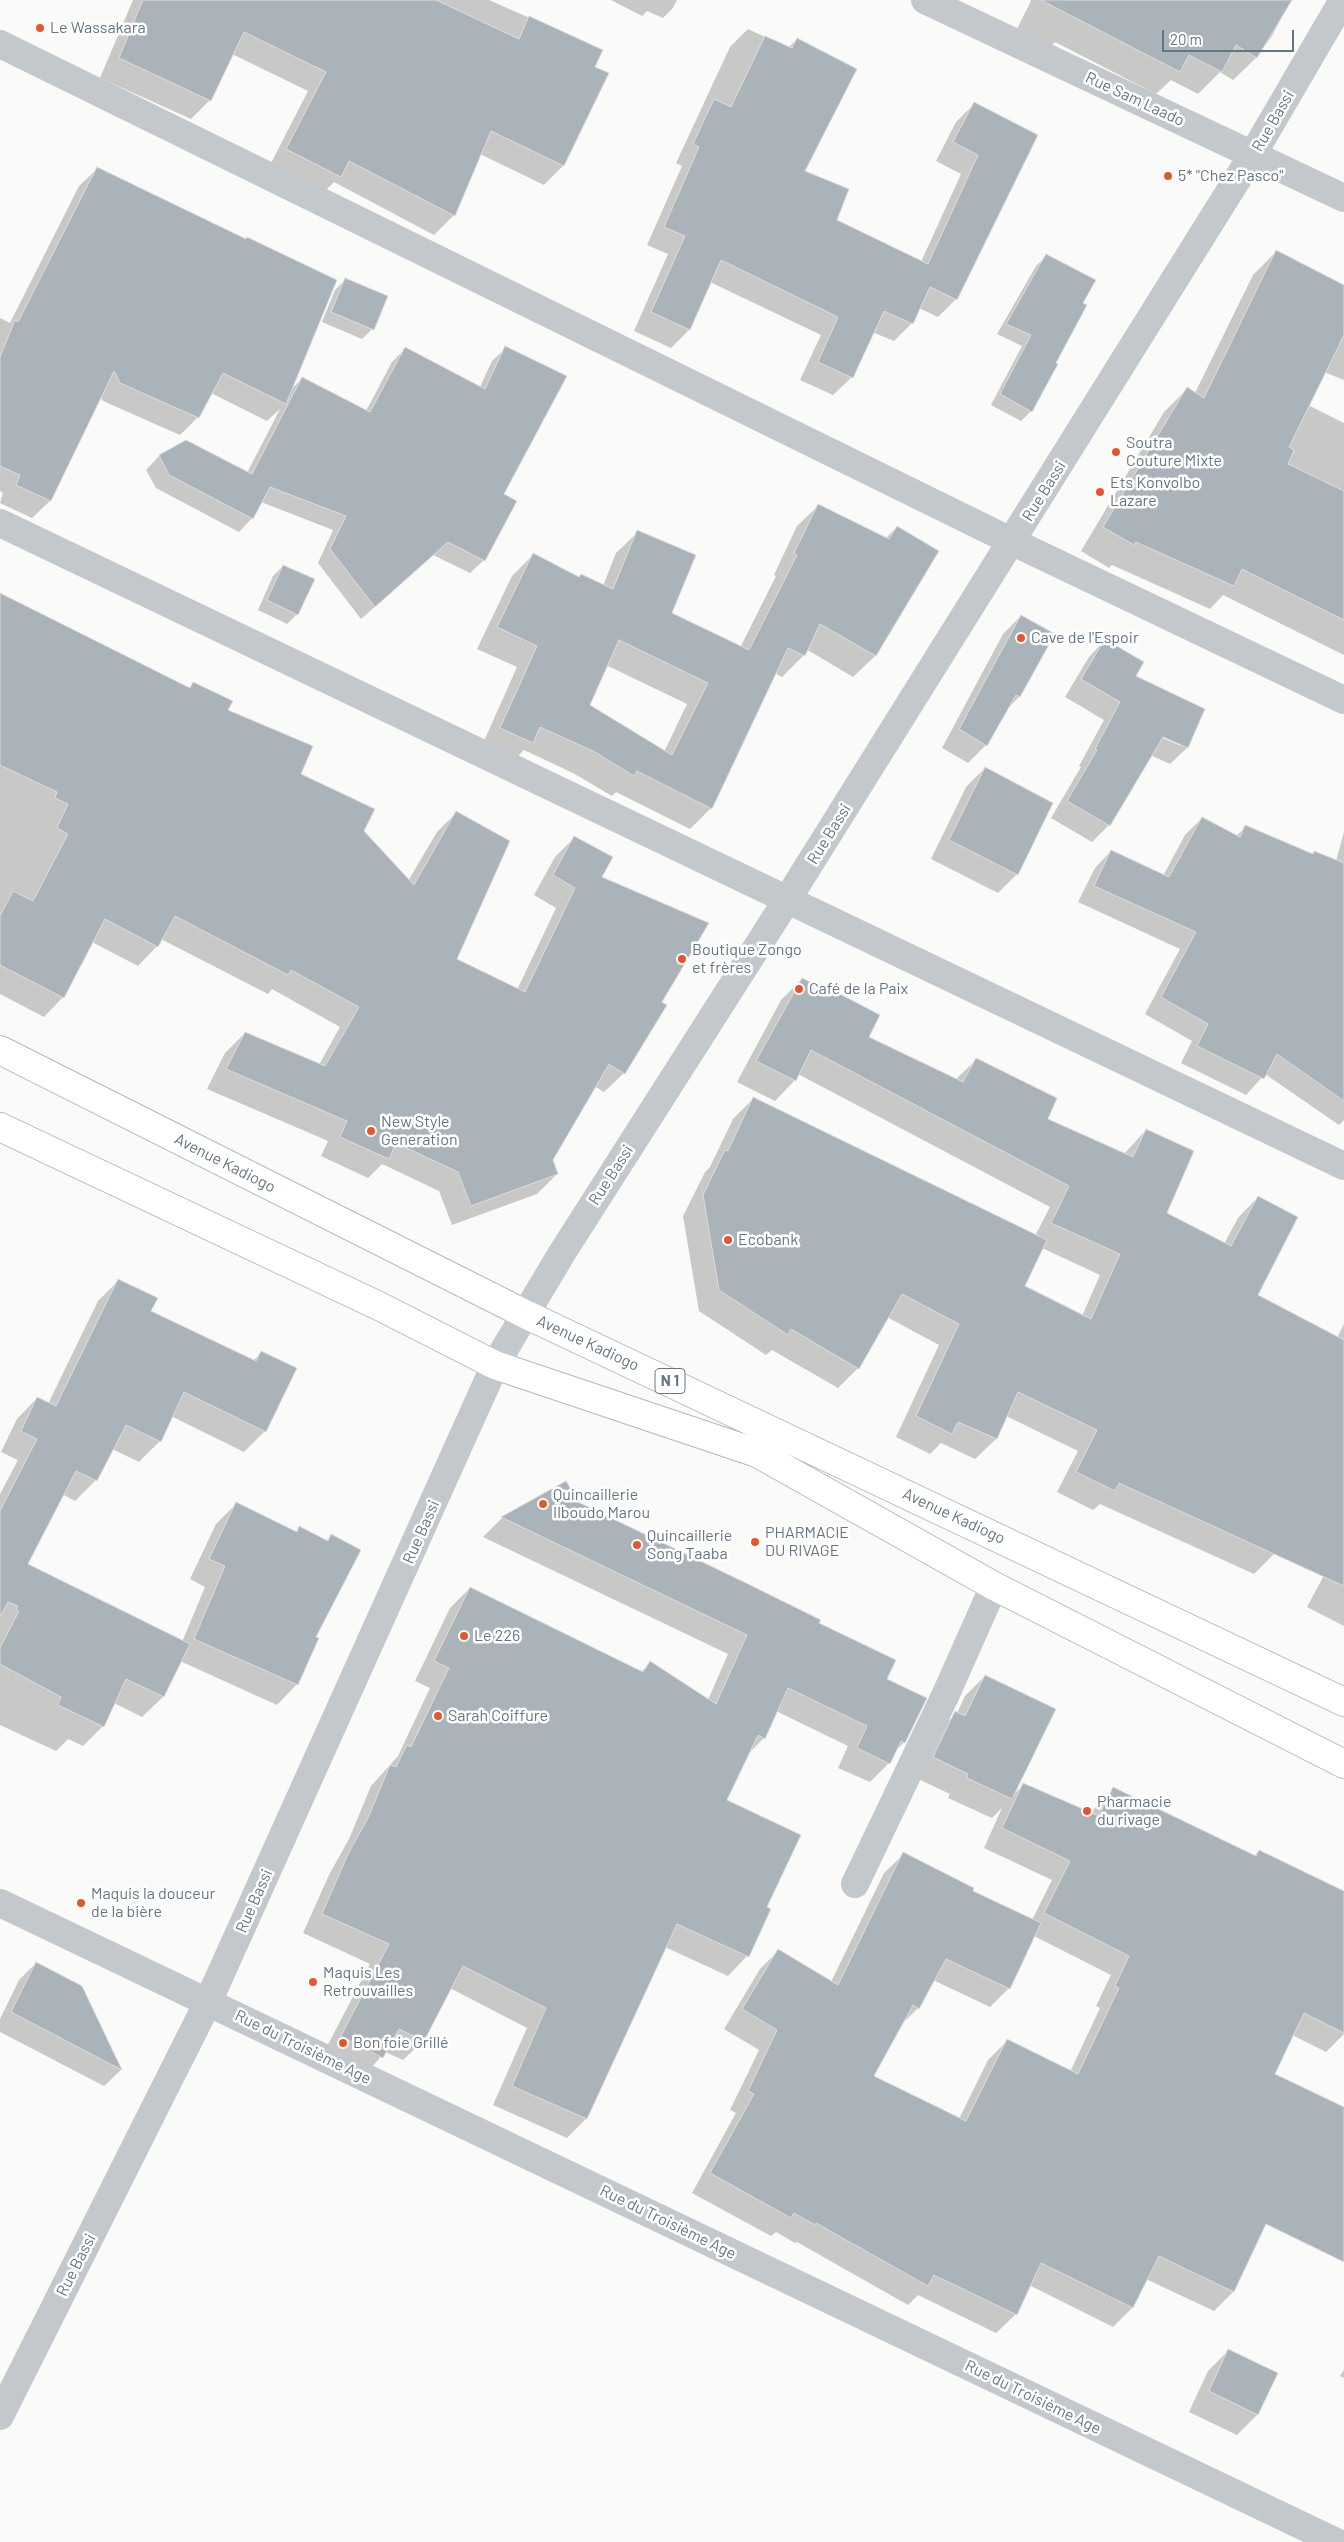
<!DOCTYPE html>
<meta charset="utf-8">
<style>
body{margin:0}
#map{position:relative;width:1344px;height:2542px;overflow:hidden;background:#fafaf8;font-family:Barlow,sans-serif}
canvas{display:block}
.scale{position:absolute;left:1162px;top:30px;width:132px;height:22px;box-sizing:border-box;border:2px solid #657683;border-top:0;padding-left:6px;font-size:15px;line-height:18px;white-space:nowrap;color:#657683;-webkit-text-stroke:4px #fff;paint-order:stroke}
</style>
<div id="map">
<canvas width="1344" height="2542"></canvas>
<div class="scale">20 m</div>
</div>
<script>
const context = document.querySelector('canvas').getContext('2d');
context.lineJoin = 'round';
function paint(path, color) { context.fillStyle = color; context.fill(path, 'evenodd'); }
const shape = rows => new Path2D(rows.map(r => 'M' + r).join(''));
function stroke(path, color, width, dash) { context.strokeStyle = color; context.lineWidth = width; context.lineCap = dash ? 'butt' : 'round'; context.setLineDash(dash || []); context.stroke(path); }
function drawText(font, color, halo, rows, align = 'center') {
  context.font = font + ' Barlow,sans-serif'; context.lineWidth = 5; context.setLineDash([]); context.textBaseline = 'middle'; context.strokeStyle = halo; context.fillStyle = color; for (const [text, x, y, turn = 0] of rows) {
    context.save(); context.translate(x, y); context.rotate((+turn || 0) * Math.PI / 180); context.textAlign = isNaN(turn) ? turn : align; if (halo) context.strokeText(text, 0, 0); context.fillText(text, 0, 0); context.restore();
  }
}
paint(shape([
 [133,0,489,0,602,50,594,68,563,166,544,185,480,154,454,215,434,235,334,182,320,196,268,169,308,91,232,54,210,100,191,119,100,78],
 [611,0,677,0,673,8,663,18,647,11,642,16],
 [1030,0,1291,0,1272,36,1256,58,1233,80,1220,72,1198,94,1171,80,1156,94,1055,42,1051,46,1017,29,1031,1],
 [748,29,788,48,797,39,803,171,835,220,921,262,961,174,936,161,956,122,974,104,1037,135,956,299,938,317,919,308,912,323,894,341,872,332,852,377,833,395,800,380,821,335,710,282,689,330,671,348,634,331,668,254,647,245,682,166,676,163,730,47],
 [97,169,290,390,302,379,366,411,392,362,406,348,480,387,492,361,506,348,502,494,484,560,470,573,433,555,361,619,318,563,333,530,261,502,252,518,239,532,156,488,146,470,159,456,186,441,247,473,280,409,267,421,211,393,198,417,180,435,103,401,100,396,50,501,32,518,0,503,3,493,0,491,0,318,10,323,79,186],
 [1276,252,1344,286,1344,380,1324,372,1308,405,1344,423,1344,655,1223,595,1210,609,1112,565,1109,568,1081,551,1164,412,1187,389,1195,393,1253,275],
 [1046,256,1082,303,1031,411,1021,421,991,405,1022,346,997,334,1036,266],
 [345,280,372,329,362,339,322,322,335,290],
 [819,505,885,539,897,527,937,551,875,656,853,677,806,649,804,655,782,677,775,673,711,808,690,829,616,792,612,796,573,773,524,750,511,763,480,750,517,667,477,649,512,576,533,555,578,578,603,586,616,553,638,532,670,614,740,648,776,576,774,575,797,526],
 [606,665,687,704,664,752,588,706],
 [283,566,297,614,287,624,258,610,273,576],
 [0,595,188,689,193,684,227,710,362,831,408,881,437,832,456,813,455,959,517,990,556,908,534,895,555,857,575,837,600,878,661,1003,624,1073,604,1092,594,1086,552,1160,557,1174,537,1194,452,1225,439,1191,382,1164,368,1178,321,1156,328,1141,207,1089,225,1053,245,1033,319,1065,340,1027,272,989,268,994,161,939,157,946,138,966,92,942,63,997,44,1017,0,994],
 [1021,616,1053,634,1019,697,1008,708,986,745,968,763,942,748,1003,634],
 [1105,640,1134,677,1203,709,1187,748,1170,764,1150,755,1109,825,1092,842,1051,818,1081,767,1079,766,1104,720,1065,697,1089,657],
 [1158,733,1181,744,1181,746,1156,735],
 [985,768,1017,874,998,893,931,859,966,787],
 [1202,818,1236,836,1246,827,1312,855,1314,853,1336,861,1344,832,1344,1120,1339,1125,1265,1074,1246,1095,1181,1063,1192,1041,1145,1014,1180,949,1078,902,1095,868,1111,851,1163,876,1185,835],
 [802,979,867,1038,955,1080,976,1060,1046,1119,1124,1154,1146,1130,1165,1213,1224,1244,1238,1218,1258,1197,1256,1296,1337,1338,1344,1324,1344,1413,1274,1554,1254,1574,1100,1504,1093,1510,1057,1492,1078,1451,1006,1416,996,1439,975,1459,941,1443,930,1454,896,1437,939,1345,887,1317,858,1368,838,1388,772,1350,766,1355,699,1311,683,1216,705,1172,710,1167,733,1119,753,1099,1035,1236,1050,1207,798,1074,795,1080,775,1101,737,1082,781,1000],
 [1042,1248,1100,1275,1082,1316,1023,1287],
 [119,1280,150,1312,253,1361,262,1352,265,1431,244,1452,171,1416,160,1441,139,1462,112,1449,96,1480,75,1501,62,1494,26,1565,182,1642,205,1587,190,1579,216,1524,236,1504,295,1533,300,1528,326,1541,332,1535,315,1638,297,1684,277,1705,180,1661,163,1697,142,1717,114,1703,103,1726,83,1746,68,1739,56,1751,0,1725,0,1494,18,1460,1,1452,17,1419,37,1398,48,1404,98,1301],
 [566,1483,577,1503,817,1623,885,1679,904,1742,895,1752,889,1763,870,1782,838,1768,848,1746,776,1711,764,1738,748,1754,725,1800,766,1908,770,1909,747,1956,728,1976,665,1947,586,2119,567,2138,493,2105,527,2028,450,1988,423,2041,403,2060,385,2052,363,2077,322,2056,370,1964,303,1933,329,1875,349,1839,371,1786,398,1756,430,1688,415,1681,450,1608,470,1588,641,1672,650,1663,708,1700,728,1654,483,1537,502,1518],
 [1344,1538,1344,1626,1307,1607],
 [985,1676,1014,1794,1024,1784,1091,1814,1095,1808,1114,1789,1254,1856,1259,1851,1344,1893,1344,2034,1326,2052,1292,2035,1273,2075,1344,2109,1344,2213,1276,2199,1233,2292,1214,2311,1146,2279,1132,2308,1113,2327,1029,2285,1016,2314,996,2333,918,2295,908,2305,797,2242,795,2243,776,2232,771,2236,692,2193,736,2113,730,2110,759,2050,724,2029,760,1969,779,1950,831,1982,884,1873,904,1854,971,1892,1032,1920,1052,1880,984,1848,1002,1808,992,1818,948,1798,950,1794,914,1777,936,1732,957,1713,965,1696],
 [1034,1936,1111,1975,1096,2006,1100,2008,1070,2072,1007,2041,988,2060,959,2119,872,2077,900,2026,918,2008,933,1980,990,2007,1009,1988],
 [36,1963,81,1987,121,2070,104,2086,0,2032,0,2019,19,1980],
 [1228,2351,1257,2415,1237,2435,1189,2412,1208,2371],
 [1344,2370,1344,2378,1340,2376]
]), '#0003');
const building = shape([
 [143,0,436,0,519,39,529,16,603,50,595,67,609,73,564,166,491,131,455,216,349,161,341,177,286,149,326,72,244,32,211,101,119,58,143,0],
 [1041,0,1292,0,1257,58,1236,45,1222,72,1189,55,1180,72,1041,0],
 [765,36,792,48,797,38,857,69,805,171,849,189,837,220,928,264,978,155,953,142,974,102,1038,135,957,300,930,287,913,324,884,311,853,378,818,362,838,317,721,260,690,330,651,312,685,236,664,227,699,147,693,144,714,99,731,107,765,36],
 [97,167,246,239,247,237,337,280,286,404,223,373,199,418,120,383,114,371,51,501,16,485,20,475,0,466,0,357,15,320,18,322,97,167],
 [1276,250,1344,285,1344,335,1289,447,1294,450,1288,464,1344,491,1344,620,1242,569,1234,586,1136,542,1134,545,1103,527,1187,387,1204,398,1276,250],
 [1046,254,1096,280,1083,303,1087,305,1056,363,1058,364,1032,412,1000,394,1031,335,1006,324,1046,254],
 [345,278,388,296,374,330,331,312,345,278],
 [505,346,567,376,504,494,517,501,485,561,448,542,375,607,330,549,346,516,270,487,253,519,169,475,159,455,186,440,252,474,302,377,370,412,405,347,485,389,505,346],
 [818,504,889,539,897,526,939,551,876,656,820,624,805,656,788,648,712,809,637,771,634,776,595,752,540,727,533,743,500,728,537,646,497,627,533,553,579,577,581,574,613,589,637,530,696,555,672,613,749,650,797,555,794,553,818,504],
 [619,640,708,683,672,755,590,705,619,640],
 [283,565,315,579,298,615,267,600,283,565],
 [0,593,190,688,193,682,233,701,228,710,313,746,301,774,375,809,364,831,414,885,456,811,510,841,457,959,525,992,575,888,553,875,574,836,613,857,602,877,709,923,662,1002,667,1005,625,1074,609,1064,553,1160,558,1174,471,1206,458,1172,396,1143,389,1159,340,1137,347,1121,226,1069,245,1032,325,1066,359,1007,291,970,288,975,175,916,158,947,105,919,64,998,0,965,0,916,13,891,33,901,68,834,57,828,68,804,55,798,57,792,0,765,0,593],
 [1021,615,1055,634,1020,697,1016,695,987,746,959,729,1021,615],
 [1105,639,1144,662,1136,676,1205,709,1188,748,1163,737,1110,826,1067,801,1097,750,1095,749,1120,702,1081,679,1105,639],
 [985,767,1053,803,1018,875,949,840,985,767],
 [1202,817,1240,837,1245,825,1313,854,1314,851,1344,863,1344,1101,1277,1054,1264,1079,1197,1046,1208,1024,1161,997,1196,932,1094,886,1111,850,1169,877,1202,817],
 [802,978,818,986,819,983,880,1015,869,1037,963,1082,976,1058,1057,1098,1048,1119,1133,1157,1146,1129,1194,1151,1167,1213,1231,1246,1258,1196,1298,1217,1258,1295,1344,1340,1344,1586,1119,1483,1115,1491,1076,1472,1097,1430,1018,1392,997,1439,958,1422,952,1434,916,1416,959,1324,902,1294,859,1369,791,1329,788,1335,719,1290,703,1195,725,1150,728,1151,753,1097,1047,1240,1025,1286,1091,1319,1120,1254,1051,1223,1069,1186,811,1050,796,1081,756,1061,802,978],
 [118,1279,158,1298,151,1311,256,1361,261,1351,297,1368,266,1432,184,1392,161,1442,126,1425,97,1481,76,1471,28,1564,190,1644,164,1697,126,1679,104,1727,58,1705,61,1697,0,1664,0,1648,19,1611,16,1610,18,1606,8,1602,0,1617,0,1511,37,1439,21,1431,37,1397,56,1406,118,1279],
 [566,1481,578,1502,746,1583,821,1620,819,1623,896,1660,887,1679,927,1698,905,1743,901,1741,890,1764,857,1748,867,1726,788,1688,765,1739,758,1735,727,1800,801,1835,767,1907,771,1909,749,1957,677,1924,587,2119,512,2086,546,2008,463,1966,424,2041,399,2029,383,2058,341,2036,389,1944,322,1914,348,1854,368,1818,390,1765,396,1767,407,1745,411,1747,449,1668,434,1661,470,1587,643,1672,650,1661,716,1704,747,1635,501,1517,566,1481],
 [236,1502,297,1532,299,1526,328,1541,331,1534,361,1550,316,1637,319,1638,298,1685,194,1639,225,1566,209,1559,236,1502],
 [985,1675,1056,1709,1012,1799,967,1778,968,1774,933,1757,955,1711,965,1716,985,1675],
 [1023,1783,1099,1816,1113,1787,1256,1856,1259,1850,1344,1891,1344,2033,1304,2013,1275,2074,1344,2107,1344,2262,1266,2224,1234,2292,1159,2256,1133,2308,1041,2263,1017,2315,934,2275,928,2286,816,2223,815,2225,794,2213,791,2218,710,2173,754,2094,748,2091,777,2030,742,2009,778,1949,838,1985,903,1852,974,1888,973,1891,1041,1923,1010,1989,946,1959,919,2009,913,2005,874,2076,966,2121,1007,2039,1078,2074,1119,1988,1115,1986,1129,1956,1044,1913,1070,1861,1002,1828,1023,1783],
 [36,1962,82,1986,122,2070,11,2012,36,1962],
 [1228,2349,1278,2373,1258,2415,1209,2391,1228,2349]
]);
paint(building, '#aab3b9');
stroke(building, '#dcdcda', 1);
const highway = shape([
 [0,1050,525,1314,1344,1702],
 [0,1127,379,1306,495,1365,757,1453,994,1586,1344,1764]
]);
stroke(highway, '#b4b9bd', 30);
stroke(shape([
 [925,0,1344,198],
 [0,44,1013,542,1344,700],
 [0,523,1344,1166],
 [855,1884,945,1696,994,1586],
 [0,1903,1336,2542],
 [0,2416,208,2002,495,1365,562,1253,787,900,1253,154,1343,0]
]), '#c3c8cc', 28);
stroke(highway, '#fff', 28);
for (const [x, y, r, color] of [
 [40,28,5,"#e4572e"],
 [1168,176,5,"#e4572e"],
 [1116,452,5,"#e4572e"],
 [1100,492,5,"#e4572e"],
 [1021,638,5,"#e4572e"],
 [682,959,5,"#e4572e"],
 [799,989,5,"#e4572e"],
 [371,1131,5,"#e4572e"],
 [728,1240,5,"#e4572e"],
 [543,1504,5,"#e4572e"],
 [755,1542,5,"#e4572e"],
 [637,1545,5,"#e4572e"],
 [464,1636,5,"#e4572e"],
 [438,1716,5,"#e4572e"],
 [1087,1811,5,"#e4572e"],
 [81,1903,5,"#e4572e"],
 [313,1982,5,"#e4572e"],
 [343,2043,5,"#e4572e"]
]) { const dot = new Path2D(); dot.arc(x, y, r, 0, 2 * Math.PI); context.fillStyle = color; context.fill(dot); stroke(dot, '#fff', 2); }
for (const [x, y, w] of [
 [670,1381,30]
]) { const box = new Path2D(); box.roundRect(x - w / 2, y - 12.5, w, 25, 4); context.fillStyle = '#fff'; context.fill(box); stroke(box, '#657683', 1); }
drawText('bold 15px', '#657683', null, [
 ["N 1",670,1381]
]);
drawText('16px', '#657683', '#fff', [
 ["Le Wassakara",50,28],
 ["5* \"Chez Pasco\"",1178,176],
 ["Soutra",1126,443],
 ["Couture Mixte",1126,461],
 ["Ets Konvolbo",1110,483],
 ["Lazare",1110,501],
 ["Cave de l'Espoir",1031,638],
 ["Boutique Zongo",692,950],
 ["et frères",692,968],
 ["Café de la Paix",809,989],
 ["New Style",381,1122],
 ["Generation",381,1140],
 ["Ecobank",738,1240],
 ["Quincaillerie",553,1495],
 ["Ilboudo Marou",553,1513],
 ["PHARMACIE",765,1533],
 ["DU RIVAGE",765,1551],
 ["Quincaillerie",647,1536],
 ["Song Taaba",647,1554],
 ["Le 226",474,1636],
 ["Sarah Coiffure",448,1716],
 ["Pharmacie",1097,1802],
 ["du rivage",1097,1820],
 ["Maquis la douceur",91,1894],
 ["de la bière",91,1912],
 ["Maquis Les",323,1973],
 ["Retrouvailles",323,1991],
 ["Bon foie Grillé",353,2043]
], 'left');
drawText('16px', '#657683', '#fff', [
 ["Rue Sam Laado",1135,99,25],
 ["Rue Bassi",1273,121,-60],
 ["Rue Bassi",1044,491,-58],
 ["Rue Bassi",829,834,-58],
 ["Avenue Kadiogo",225,1163,27],
 ["Rue Bassi",611,1175,-57],
 ["Avenue Kadiogo",588,1343,25],
 ["Avenue Kadiogo",954,1516,25],
 ["Rue Bassi",421,1532,-66],
 ["Rue Bassi",254,1901,-66],
 ["Rue du Troisième Age",303,2047,26],
 ["Rue du Troisième Age",668,2222,26],
 ["Rue Bassi",76,2265,-63],
 ["Rue du Troisième Age",1033,2397,26]
]);
</script>
